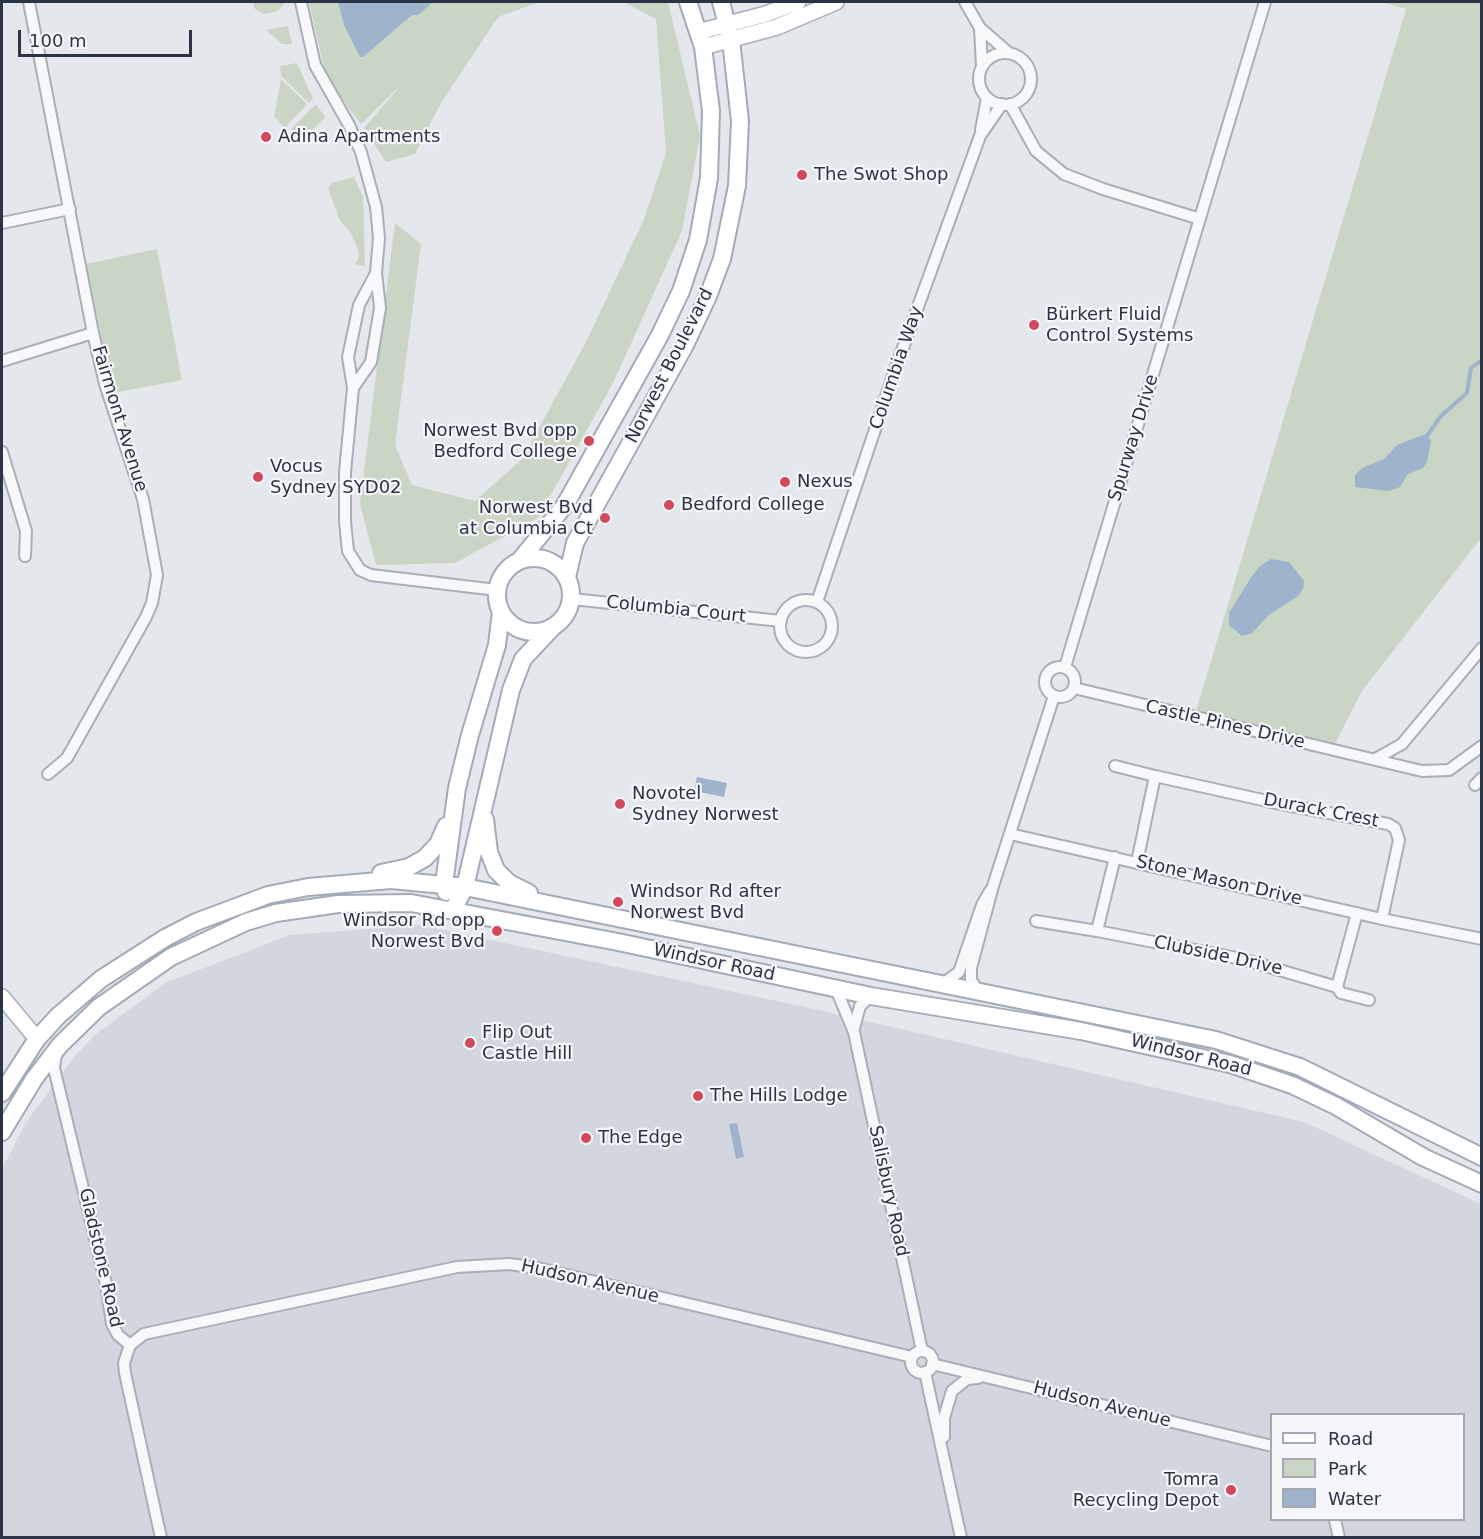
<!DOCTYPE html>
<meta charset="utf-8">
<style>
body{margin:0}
#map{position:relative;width:1483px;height:1539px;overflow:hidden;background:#e4e7ec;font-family:"DejaVu Sans",sans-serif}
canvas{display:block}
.frame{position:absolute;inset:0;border:3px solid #2b3445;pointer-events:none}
.legend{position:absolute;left:1270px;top:1413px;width:195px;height:108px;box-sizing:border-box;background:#f4f6f9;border:2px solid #a4a8b1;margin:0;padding:8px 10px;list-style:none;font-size:18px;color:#2b3445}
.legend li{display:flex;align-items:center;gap:12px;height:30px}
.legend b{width:30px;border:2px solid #a4a8b1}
.scale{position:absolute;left:18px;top:30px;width:174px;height:27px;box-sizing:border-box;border:3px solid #2b3445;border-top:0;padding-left:8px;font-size:18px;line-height:21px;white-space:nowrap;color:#2b3445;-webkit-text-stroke:4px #f4f6f9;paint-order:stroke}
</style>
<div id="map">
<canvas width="1483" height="1539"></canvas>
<div class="frame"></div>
<ul class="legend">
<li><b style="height:8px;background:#fff"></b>Road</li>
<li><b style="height:16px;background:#c9d6c5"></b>Park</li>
<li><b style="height:16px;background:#9fb4cc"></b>Water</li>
</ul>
<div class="scale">100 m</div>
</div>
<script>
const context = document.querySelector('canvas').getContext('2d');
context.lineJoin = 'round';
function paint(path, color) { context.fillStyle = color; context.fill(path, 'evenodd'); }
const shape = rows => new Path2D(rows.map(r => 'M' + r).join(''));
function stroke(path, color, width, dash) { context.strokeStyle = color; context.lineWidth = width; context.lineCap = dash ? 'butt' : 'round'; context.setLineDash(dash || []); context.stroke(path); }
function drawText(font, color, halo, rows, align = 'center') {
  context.font = font + ' "DejaVu Sans",sans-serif'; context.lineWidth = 4.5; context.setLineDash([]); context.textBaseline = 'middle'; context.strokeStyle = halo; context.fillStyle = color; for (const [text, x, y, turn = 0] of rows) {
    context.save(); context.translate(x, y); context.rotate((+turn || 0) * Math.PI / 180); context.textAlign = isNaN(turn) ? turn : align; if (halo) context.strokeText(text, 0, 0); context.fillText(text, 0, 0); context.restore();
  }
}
paint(shape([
 [420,925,810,1008,1304,1122,1481,1204,1481,1537,2,1537,2,1169,27,1121,75,1056,95,1035,165,983,290,935],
 [1272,1414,1464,1414,1464,1520,1272,1520]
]), '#d2d6de');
paint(shape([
 [253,2,284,2,284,3,278,11,264,14,255,9],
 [309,2,539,2,498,17,441,103,415,154,386,162,364,128,403,83,361,124,332,86,324,67],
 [624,2,668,2,700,136,682,231,613,383,538,518,455,563,376,565,360,504,395,223,421,244,395,445,412,485,475,501,522,459,586,342,644,219,666,153,656,19],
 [1381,2,1481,2,1481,538,1362,691,1332,749,1194,718,1406,9],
 [288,26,292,44,282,44,266,30],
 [297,63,313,99,309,103,281,76,280,66],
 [281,79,307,104,285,128,274,116],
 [316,104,325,117,302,141,291,129],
 [354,177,363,197,365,266,355,264,359,257,358,250,351,233,340,221,328,189,332,183],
 [157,249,182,380,113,393,86,264]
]), '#c9d6c5');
paint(shape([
 [338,2,433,2,418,15,412,15,363,57,360,57,344,25],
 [1426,434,1431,441,1427,462,1423,468,1408,474,1400,487,1388,491,1355,487,1355,475,1362,468,1384,459,1397,445],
 [1271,559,1289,562,1304,581,1303,589,1298,596,1269,615,1252,633,1242,636,1229,625,1229,613,1252,576,1260,566],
 [697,777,727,783,724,797,694,791],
 [737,1123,744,1157,736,1159,729,1124]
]), '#9fb4cc');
stroke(shape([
 [1427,436,1441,416,1467,393,1471,368,1482,360]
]), '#9fb4cc', 4);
const street = shape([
 [29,2,93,333,105,384,143,499,157,575,152,603,146,617,67,758,48,774],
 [301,2,315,65,349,125,361,152,376,207,379,238,376,273,380,308,371,362,353,388],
 [965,2,980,28,1009,53],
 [980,28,982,66],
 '979 79a26 26 0 1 1 52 0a26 26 0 1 1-52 0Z',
 [1010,104,1036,151,1064,174,1103,189,1200,219],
 [981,130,987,98],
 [2,223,70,209],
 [376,273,359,305,348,357,353,388,345,472,345,522,348,551,360,570,371,575,497,590],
 [2,361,93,333],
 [2,452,26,531,25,556],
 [572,599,781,621],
 '780 626a26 26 0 1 1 52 0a26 26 0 1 1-52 0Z',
 [817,602,895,370,980,136,1002,104],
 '1045 682a15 15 0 1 1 30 0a15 15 0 1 1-30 0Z',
 [1065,667,1265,2],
 [1074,688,1422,771,1449,770,1482,746],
 [1377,758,1402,744,1482,648],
 [1115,766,1155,776],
 [1475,785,1482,778],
 [1010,834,1382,919,1482,939],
 [1115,857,1097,931,1242,959,1337,987],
 [1137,862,1155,776,1276,803,1388,824,1395,828,1399,840,1382,919],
 [1357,913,1337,987,1341,993,1369,1000],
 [1036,921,1097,931],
 [941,985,959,972,982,905,990,891],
 [836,989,854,1032,922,1351],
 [979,992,971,980,971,968,993,886,1054,696],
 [854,1028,860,1006,871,996],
 [56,1054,54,1068,106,1284,112,1324,118,1335,130,1345],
 '911 1362a11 11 0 1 1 22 0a11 11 0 1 1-22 0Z',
 [932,1364,1272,1446],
 [925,1372,961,1538],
 [944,1437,944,1418,952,1391,967,1379,978,1378],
 [1335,1520,1339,1538],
 [161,1538,125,1373,124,1363,130,1345,144,1334,457,1267,509,1264,537,1268,912,1357]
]);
const secondary = shape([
 [698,32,766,14,798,2],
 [703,47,777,27,836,2],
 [2,997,37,1039]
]);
const primary = shape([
 '497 595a37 37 0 1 1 74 0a37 37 0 1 1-74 0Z',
 [520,560,565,505,660,335,681,291,698,240,709,178,711,111,703,47,688,2],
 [567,577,575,543,685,345,708,296,722,259,737,186,740,121,731,40,721,2],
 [485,819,489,852,496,870,509,883,529,893],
 [381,873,409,867,425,858,438,844,446,826],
 [446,892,444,884,457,788,470,735,497,645,501,612],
 [453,910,465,887,511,690,523,659,552,628],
 [2,1093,37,1039,58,1016,101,979,165,938,196,922,268,895,308,887,391,880,465,887,1216,1040,1300,1067,1482,1157],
 [2,1132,34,1079,60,1045,99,1007,171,957,246,922,276,913,338,904,411,903,618,942,871,996,1081,1031,1230,1064,1292,1085,1336,1106,1423,1157,1482,1184]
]);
stroke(street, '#a9aeb7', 14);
stroke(secondary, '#a9aeb7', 18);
stroke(primary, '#a3abb8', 20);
stroke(street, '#f7f8fa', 10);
stroke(secondary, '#fff', 15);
stroke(primary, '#fff', 16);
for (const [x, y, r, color] of [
 [266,137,6,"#d1495b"],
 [802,175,6,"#d1495b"],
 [1034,325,6,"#d1495b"],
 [589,441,6,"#d1495b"],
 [258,477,6,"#d1495b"],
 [785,482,6,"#d1495b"],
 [669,505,6,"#d1495b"],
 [605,518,6,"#d1495b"],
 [620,804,6,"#d1495b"],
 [618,902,6,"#d1495b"],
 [497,931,6,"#d1495b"],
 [470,1043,6,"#d1495b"],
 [698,1096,6,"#d1495b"],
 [586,1138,6,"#d1495b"],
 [1231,1490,6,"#d1495b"]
]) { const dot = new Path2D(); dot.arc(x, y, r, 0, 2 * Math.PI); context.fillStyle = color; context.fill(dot); stroke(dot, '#f4f6f9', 2); }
drawText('18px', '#2b3445', '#f4f6f9', [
 ["Adina Apartments",278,137],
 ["The Swot Shop",814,175],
 ["Bürkert Fluid",1046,315],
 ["Control Systems",1046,336],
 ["Norwest Bvd opp",577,431,"right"],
 ["Bedford College",577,452,"right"],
 ["Vocus",270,467],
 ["Sydney SYD02",270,488],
 ["Nexus",797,482],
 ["Bedford College",681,505],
 ["Norwest Bvd",593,508,"right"],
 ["at Columbia Ct",593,529,"right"],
 ["Novotel",632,794],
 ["Sydney Norwest",632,815],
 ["Windsor Rd after",630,892],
 ["Norwest Bvd",630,913],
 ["Windsor Rd opp",485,921,"right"],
 ["Norwest Bvd",485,942,"right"],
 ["Flip Out",482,1033],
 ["Castle Hill",482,1054],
 ["The Hills Lodge",710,1096],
 ["The Edge",598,1138],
 ["Tomra",1219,1480,"right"],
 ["Recycling Depot",1219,1501,"right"]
], 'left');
drawText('18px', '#2b3445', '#f4f6f9', [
 ["Norwest Boulevard",670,366,-63],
 ["Columbia Way",897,368,-71],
 ["Fairmont Avenue",119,419,73],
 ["Spurway Drive",1134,438,-73],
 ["Columbia Court",676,610,6],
 ["Castle Pines Drive",1225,725,13],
 ["Durack Crest",1321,811,11],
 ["Stone Mason Drive",1219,881,13],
 ["Clubside Drive",1218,956,12],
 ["Windsor Road",714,963,12],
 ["Windsor Road",1191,1056,14],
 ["Salisbury Road",888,1191,78],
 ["Gladstone Road",100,1258,77],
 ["Hudson Avenue",590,1282,13],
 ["Hudson Avenue",1102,1405,14]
]);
</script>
